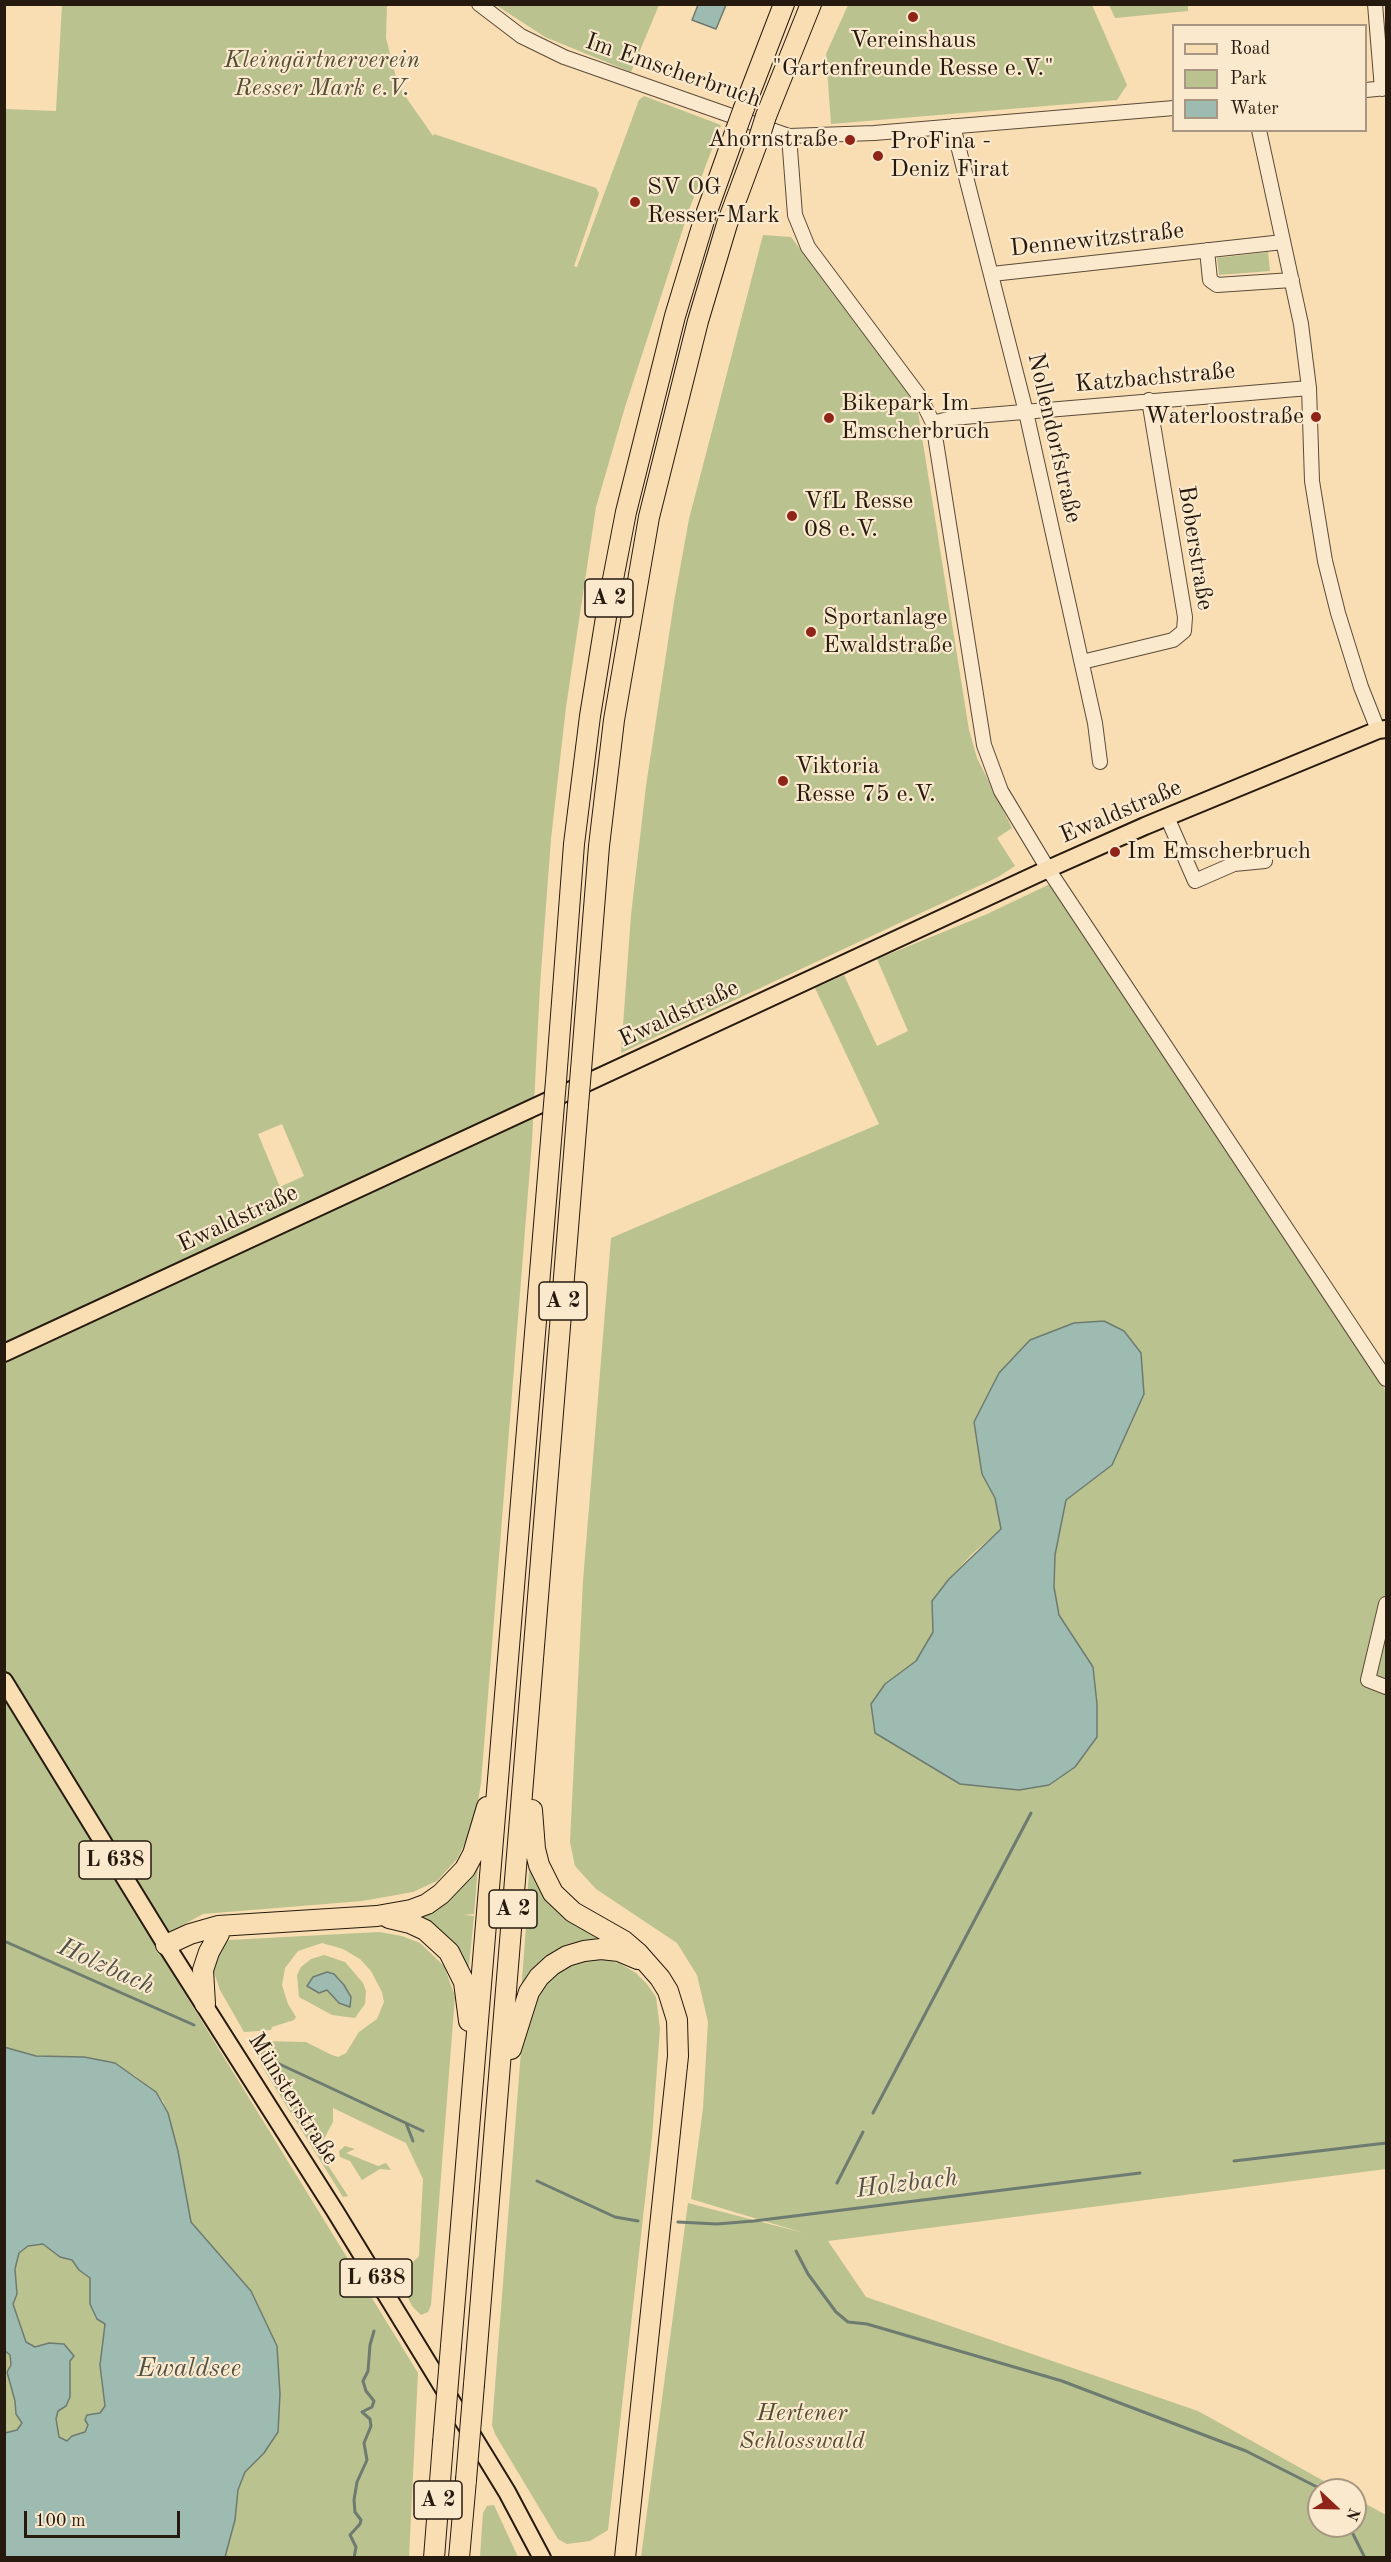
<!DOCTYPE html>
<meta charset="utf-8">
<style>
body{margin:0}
#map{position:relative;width:1391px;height:2562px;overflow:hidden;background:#f9ddb3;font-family:"Old Standard TT",serif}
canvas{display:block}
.frame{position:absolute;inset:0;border:6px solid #261a0f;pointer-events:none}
.legend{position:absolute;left:1172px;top:24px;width:195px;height:108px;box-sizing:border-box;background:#fbe9ce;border:2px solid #a69682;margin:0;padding:8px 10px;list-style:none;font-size:18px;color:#261a0f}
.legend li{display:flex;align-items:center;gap:12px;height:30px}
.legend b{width:30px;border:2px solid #a69682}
.north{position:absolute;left:1307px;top:2478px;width:60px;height:60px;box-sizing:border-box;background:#fbe9ce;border:2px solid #a69682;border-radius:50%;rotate:112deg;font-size:16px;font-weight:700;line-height:24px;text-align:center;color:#261a0f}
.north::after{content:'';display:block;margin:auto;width:21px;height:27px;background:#8f2418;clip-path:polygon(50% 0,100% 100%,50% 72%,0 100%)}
.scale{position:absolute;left:24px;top:2511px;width:156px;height:27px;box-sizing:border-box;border:3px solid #261a0f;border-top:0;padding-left:8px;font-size:18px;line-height:21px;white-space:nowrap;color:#261a0f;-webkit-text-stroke:4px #fbe9ce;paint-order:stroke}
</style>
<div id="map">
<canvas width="1391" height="2562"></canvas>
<div class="frame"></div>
<ul class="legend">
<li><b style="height:8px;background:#f9ddb3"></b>Road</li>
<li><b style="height:16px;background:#bac28f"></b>Park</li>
<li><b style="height:16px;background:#9ebbb1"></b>Water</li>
</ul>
<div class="north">N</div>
<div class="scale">100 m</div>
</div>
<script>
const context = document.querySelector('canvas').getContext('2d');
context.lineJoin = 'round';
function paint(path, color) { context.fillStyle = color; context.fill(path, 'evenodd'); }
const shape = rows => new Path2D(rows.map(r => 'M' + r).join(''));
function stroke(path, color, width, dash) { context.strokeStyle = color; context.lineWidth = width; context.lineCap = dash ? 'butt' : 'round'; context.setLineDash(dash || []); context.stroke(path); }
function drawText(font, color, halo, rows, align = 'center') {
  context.font = font + ' "Old Standard TT",serif'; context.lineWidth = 4.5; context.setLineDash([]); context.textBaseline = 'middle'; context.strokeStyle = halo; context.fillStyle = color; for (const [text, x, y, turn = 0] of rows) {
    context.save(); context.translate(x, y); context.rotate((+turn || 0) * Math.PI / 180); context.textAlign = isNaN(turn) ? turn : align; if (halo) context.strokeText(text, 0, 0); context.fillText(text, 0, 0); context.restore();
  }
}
paint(shape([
 [62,5,387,5,386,38,396,77,403,93,433,136,434,134,596,188,599,193,574,266,577,267,639,100,644,96,721,125,689,210,625,407,596,507,566,707,551,839,540,986,532,1142,481,1783,474,1825,457,1859,437,1881,413,1892,362,1901,203,1914,181,1926,158,1950,418,2373,409,2557,225,2557,235,2520,237,2490,245,2472,264,2453,280,2394,277,2346,251,2291,191,2222,178,2151,163,2101,134,2075,84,2057,36,2056,5,2047,5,109,56,111],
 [282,1124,304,1176,280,1187,258,1134],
 [496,5,659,4,659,5,631,72,545,37],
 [848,5,1092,5,1127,85,1117,100,831,124,826,54],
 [1109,5,1188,5,1188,11,1115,18],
 [763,235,791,237,907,392,918,412,969,730,977,758,1012,828,997,838,1015,866,998,877,621,1053,631,915,646,786,674,602,689,519],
 [1268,252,1270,271,1219,275,1217,258],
 [1050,884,1386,1391,1386,2169,828,2241,866,2297,1198,2411,1340,2490,1319,2490,1319,2526,1355,2526,1355,2498,1386,2515,1386,2557,641,2557,688,2203,804,2233,691,2199,703,2108,708,2022,697,1975,677,1943,596,1889,575,1866,570,1842,583,1581,611,1238,879,1124,815,988,844,975,877,1046,908,1031,877,959,985,915],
 [1104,1321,1112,1465,1066,1500,1055,1555,1054,1587,1059,1615,1093,1667,985,1786,959,1784,905,1750,885,1684,916,1661,933,1632,933,1601,949,1579,972,1554,1001,1529,995,1498,982,1474,974,1422,1030,1340,1074,1323],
 [479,1854,474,1914,464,1915,474,1916,468,1975,402,1916],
 [530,1859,536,1872,619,1943,605,1946,521,1993,527,1914,537,1914,536,1912,526,1912],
 [379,1932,402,1936,420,1943,444,1966,455,1996,431,2305,428,2312,421,2315,412,2306,395,2271,406,2262,412,2263,419,2256,423,2179,406,2143,333,2108,333,2122,318,2150,348,2196,343,2197,261,2065,254,2046,261,2041,306,2042,332,2055,338,2057,346,2053,359,2032,377,2019,384,2002,382,1992,371,1971,360,1959,343,1949,322,1943,298,1951,285,1968,282,1985,288,2004,296,2017,294,2020,272,2027,271,2030,244,2032,220,1990,213,1969,219,1952,229,1940],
 [324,1955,345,1962,363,1983,366,1991,365,2004,355,2018,332,2015,299,1997,297,1975,301,1967,311,1959],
 [606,1959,621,1964,636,1973,647,1984,656,1997,660,2028,652,2137,608,2530,590,2541,567,2544,558,2539,495,2434,492,2425,523,2025,542,1985,568,1965,580,1961],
 [345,2146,355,2149,346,2153,378,2166,386,2163,391,2170,380,2169,362,2180,350,2161,340,2157,339,2151],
 [43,2244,60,2257,72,2260,79,2270,90,2278,105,2324,100,2365,105,2406,85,2432,72,2436,67,2441,59,2437,56,2419,58,2411,66,2406,70,2360,49,2343,35,2347,26,2342,13,2304,17,2294,15,2269,19,2253,28,2246],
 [4,2350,10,2355,9,2382,15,2401,16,2414,22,2423,18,2430,5,2433],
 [494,2505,518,2557,480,2557,483,2513,487,2506]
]), '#bac28f');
const water = shape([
 [698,5,726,5,716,29,692,20,698,5],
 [1104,1321,1124,1331,1141,1353,1144,1394,1112,1465,1066,1500,1055,1555,1054,1587,1059,1615,1093,1667,1097,1704,1097,1737,1075,1767,1049,1785,1019,1790,960,1784,875,1733,871,1704,885,1684,916,1661,933,1632,932,1601,949,1579,1001,1529,995,1498,982,1474,974,1422,999,1373,1030,1340,1074,1323,1104,1321],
 [327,1972,334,1974,344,1985,351,1997,350,2007,339,2003,327,1990,319,1993,307,1986,313,1977,327,1972],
 [4,2047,36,2056,84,2057,115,2063,156,2092,168,2113,178,2151,191,2222,251,2291,277,2346,280,2394,278,2432,264,2453,245,2472,238,2490,235,2520,225,2557,5,2557,5,2433,17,2430,22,2423,16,2414,15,2401,7,2372,11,2365,10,2355,4,2350,4,2047],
 [43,2244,60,2257,72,2260,79,2270,90,2278,90,2304,97,2319,105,2324,100,2365,105,2406,100,2413,87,2415,85,2420,88,2425,85,2432,72,2436,67,2441,59,2437,56,2419,58,2411,66,2406,70,2397,70,2361,74,2356,64,2344,49,2343,35,2347,26,2342,13,2304,17,2294,15,2269,19,2253,28,2246,43,2244]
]);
paint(water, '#9ebbb1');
stroke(water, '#6e7b70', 1.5);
stroke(shape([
 [4,1941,194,2025],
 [260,2055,423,2131],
 [873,2113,1031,1813],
 [406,2123,413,2141],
 [1234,2161,1386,2143],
 [537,2181,615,2217,638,2221],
 [837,2183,863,2132],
 [678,2222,717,2224,754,2221,1140,2173],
 [796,2251,808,2274,836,2312,848,2322,867,2324,1062,2381,1246,2451,1323,2490],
 [1349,2526,1365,2558],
 [354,2558,356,2547,350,2535,360,2524,361,2520,355,2512,354,2500,357,2482,367,2460,364,2443,371,2426,370,2419,362,2412,372,2407,374,2401,366,2391,363,2381,368,2371,370,2345,374,2331]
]), '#6e7b70', 3);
const minor = shape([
 [479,4,521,36,564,57,789,136,874,133,1174,108],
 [1375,4,1382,89],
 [1366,90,1386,88],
 [953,126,1026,412,1095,723,1100,762],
 [1259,130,1301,324,1309,388,1312,481,1325,561,1338,613,1361,687,1378,730],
 [789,136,795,215,808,247,920,397,933,423,984,745,1001,791,1048,869,1386,1379],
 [1207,250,1210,280,1217,285,1292,280],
 [992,274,1283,242],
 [933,423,952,418,1309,388],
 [1082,662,1173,640,1184,631,1185,617,1149,400],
 [1167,817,1195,881,1234,864,1265,861],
 [1386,1604,1368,1680,1386,1687]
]);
const major = shape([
 [4,1353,1048,869,1145,826,1378,730,1386,729],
 [4,1681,166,1945,335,2211,507,2492,542,2558]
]);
const highway = shape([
 [744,108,784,4],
 [766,116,811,4],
 [581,1070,599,846,614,720,649,517,698,321,727,224,759,138],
 [556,1081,574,844,590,716,608,605,626,512,675,316,705,217,736,130],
 [532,1810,535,1849,539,1865,553,1893,573,1912,624,1941,638,1953,660,1978,668,1991,677,2020,678,2056,625,2558],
 [389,1918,410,1923,425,1930,449,1952,464,1982,469,2021],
 [166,1945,190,1934,218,1926,377,1916,411,1910,427,1904,441,1894,465,1869,473,1854,487,1807],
 [205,2004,203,1970,209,1952,219,1934],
 [511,2049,529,1992,539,1977,552,1965,567,1956,584,1951,601,1949,619,1951,638,1959],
 [451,2346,553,1116],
 [474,2384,578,1105],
 [434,2558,443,2443],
 [459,2558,466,2480]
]);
stroke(minor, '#5b4b38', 16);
stroke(major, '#261a0f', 20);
stroke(highway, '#261a0f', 22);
stroke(minor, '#fbe9ce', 14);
stroke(major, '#f9ddb3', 16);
stroke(highway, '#f9ddb3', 20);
const highwayBridge = shape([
 [736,130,744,108],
 [759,138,766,116],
 [578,1105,581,1070],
 [553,1116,556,1081],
 [443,2443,451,2346],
 [466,2480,474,2384]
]);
stroke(highwayBridge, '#261a0f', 22, []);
stroke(highwayBridge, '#f9ddb3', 20);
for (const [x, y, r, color] of [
 [913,17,6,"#8f2418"],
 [850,140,6,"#8f2418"],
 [878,156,6,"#8f2418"],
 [635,202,6,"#8f2418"],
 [1316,417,6,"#8f2418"],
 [829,418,6,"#8f2418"],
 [792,516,6,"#8f2418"],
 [811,632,6,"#8f2418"],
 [783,781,6,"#8f2418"],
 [1115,852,6,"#8f2418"]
]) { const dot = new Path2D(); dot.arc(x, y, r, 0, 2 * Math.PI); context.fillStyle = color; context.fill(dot); stroke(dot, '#fbe9ce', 2); }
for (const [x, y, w] of [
 [609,598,48],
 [563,1301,48],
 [115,1860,72],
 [513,1909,48],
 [376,2278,72],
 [438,2500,48]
]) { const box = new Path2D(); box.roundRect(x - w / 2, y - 19, w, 38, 4.5); context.fillStyle = '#fbe9ce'; context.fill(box); stroke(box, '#261a0f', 1.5); }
drawText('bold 22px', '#261a0f', null, [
 ["A 2",609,598],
 ["A 2",563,1301],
 ["L 638",115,1860],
 ["A 2",513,1909],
 ["L 638",376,2278],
 ["A 2",438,2500]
]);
drawText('24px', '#261a0f', '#fbe9ce', [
 ["Vereinshaus",913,41,"center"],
 ["\"Gartenfreunde Resse e.V.\"",913,69,"center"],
 ["Ahornstraße",838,140,"right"],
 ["ProFina -",890,142],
 ["Deniz Firat",890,170],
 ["SV OG",647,188],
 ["Resser-Mark",647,216],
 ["Bikepark Im",841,404],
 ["Emscherbruch",841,432],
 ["Waterloostraße",1304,417,"right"],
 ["VfL Resse",804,502],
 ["08 e.V.",804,530],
 ["Sportanlage",823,618],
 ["Ewaldstraße",823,646],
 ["Viktoria",795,767],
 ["Resse 75 e.V.",795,795],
 ["Im Emscherbruch",1127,852]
], 'left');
drawText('italic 24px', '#524c35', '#fbe9ce', [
 ["Kleingärtnerverein",322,61],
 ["Resser Mark e.V.",322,89],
 ["Hertener",802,2414],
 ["Schlosswald",802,2442]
]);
drawText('24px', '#261a0f', '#fbe9ce', [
 ["Im Emscherbruch",673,71,19],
 ["Dennewitzstraße",1097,240,-6],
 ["Katzbachstraße",1155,378,-5],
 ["Nollendorfstraße",1054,438,77],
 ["Boberstraße",1195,548,81],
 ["Ewaldstraße",1121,812,-23],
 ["Ewaldstraße",679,1014,-25],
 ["Ewaldstraße",238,1219,-25],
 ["Münsterstraße",293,2099,58]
]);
drawText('italic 26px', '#505248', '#fbe9ce', [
 ["Holzbach",106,1967,24],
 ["Holzbach",907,2184,-7],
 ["Ewaldsee",189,2369]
]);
</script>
